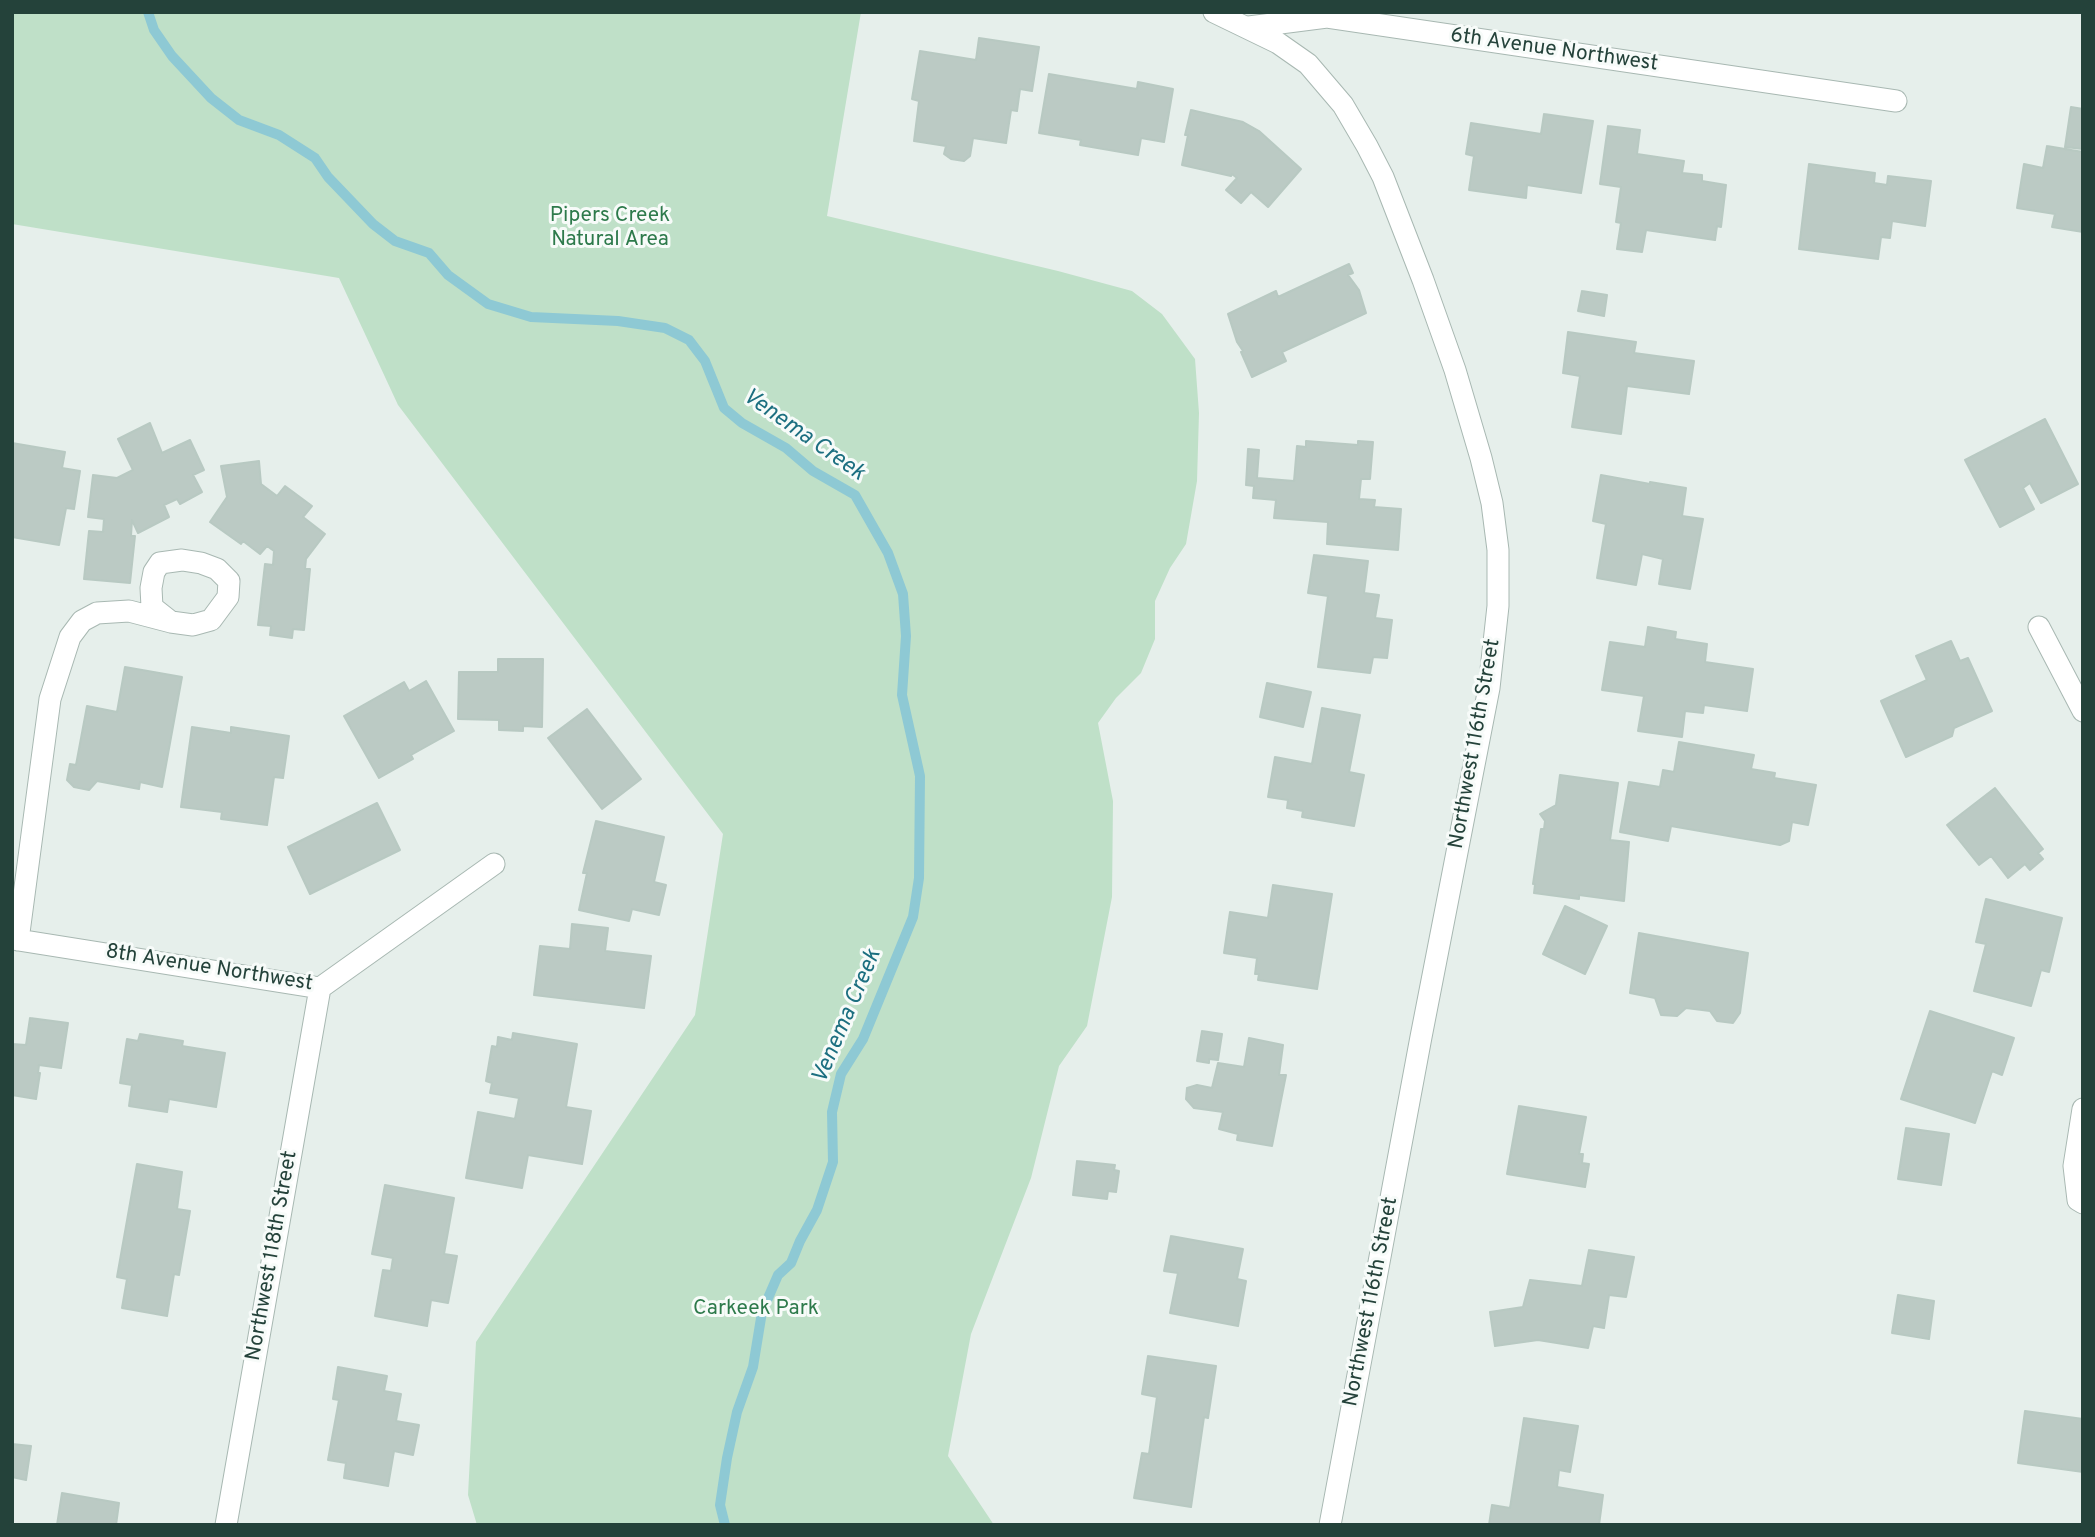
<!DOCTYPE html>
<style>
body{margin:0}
#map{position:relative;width:2095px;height:1537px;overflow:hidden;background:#e6efeb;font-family:Overpass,sans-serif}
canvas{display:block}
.frame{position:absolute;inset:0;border:14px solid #24423a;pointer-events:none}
</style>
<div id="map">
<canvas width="2095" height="1537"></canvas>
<div class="frame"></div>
</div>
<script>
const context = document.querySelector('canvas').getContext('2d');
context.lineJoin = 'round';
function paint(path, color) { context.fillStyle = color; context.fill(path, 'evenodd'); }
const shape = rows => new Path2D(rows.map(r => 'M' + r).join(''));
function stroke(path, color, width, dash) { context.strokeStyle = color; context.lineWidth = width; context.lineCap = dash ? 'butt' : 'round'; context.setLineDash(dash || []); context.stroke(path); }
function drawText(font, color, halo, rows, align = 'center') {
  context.font = font + ' Overpass,sans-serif'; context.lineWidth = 6; context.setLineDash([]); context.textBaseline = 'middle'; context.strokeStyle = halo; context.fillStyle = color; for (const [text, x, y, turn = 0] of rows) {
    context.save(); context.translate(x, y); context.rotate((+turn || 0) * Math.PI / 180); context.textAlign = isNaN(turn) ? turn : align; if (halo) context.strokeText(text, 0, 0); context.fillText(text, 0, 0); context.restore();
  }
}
paint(shape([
 [12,12,861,12,827,216,1058,271,1132,291,1162,314,1195,359,1199,413,1197,481,1186,544,1170,568,1155,601,1155,639,1141,673,1116,698,1098,723,1113,801,1112,897,1087,1026,1059,1066,1031,1178,971,1334,948,1456,994,1525,477,1525,468,1495,476,1342,695,1015,723,834,398,405,339,278,12,224]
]), '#bfe0c8');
stroke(shape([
 [148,12,154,30,172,56,211,98,239,120,279,135,315,158,328,177,373,224,395,241,429,253,448,275,488,304,531,317,618,321,665,328,689,340,705,361,724,408,742,423,786,448,813,471,855,495,888,553,903,594,906,636,902,695,920,776,919,878,913,917,863,1039,841,1074,832,1112,833,1162,817,1210,800,1241,791,1263,778,1275,762,1312,753,1367,737,1412,727,1458,720,1505,725,1525]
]), '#8ec9d4', 10);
const building = shape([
 [979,38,1039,47,1032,91,1020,89,1017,111,1011,110,1006,143,973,138,970,156,964,161,951,159,944,154,946,146,914,141,919,101,912,99,920,51,976,60,979,38],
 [1049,74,1137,89,1138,82,1173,89,1164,142,1141,138,1138,155,1080,145,1081,140,1039,133,1049,74],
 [2071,107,2083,109,2083,149,2065,147,2071,107],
 [1191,110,1243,122,1259,131,1301,169,1268,207,1251,192,1241,203,1226,190,1237,178,1232,174,1231,176,1182,165,1188,135,1185,135,1191,110],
 [1544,114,1593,121,1581,193,1527,185,1526,198,1469,190,1474,156,1466,154,1471,123,1541,134,1544,114],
 [1608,126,1640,130,1637,154,1684,161,1682,173,1702,175,1702,181,1726,185,1721,227,1717,226,1715,240,1646,230,1642,252,1617,249,1621,223,1616,222,1621,187,1600,184,1608,126],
 [2047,146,2083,152,2083,232,2052,227,2055,214,2017,208,2024,164,2043,168,2047,146],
 [1809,164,1875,173,1874,183,1887,185,1888,176,1931,181,1925,226,1892,221,1890,238,1881,237,1878,259,1799,249,1809,164],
 [1349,264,1353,273,1348,275,1359,290,1366,313,1282,352,1286,361,1252,377,1241,352,1243,351,1237,342,1228,314,1276,291,1278,297,1349,264],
 [1582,291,1607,295,1604,316,1578,311,1582,291],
 [1568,332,1636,342,1634,353,1694,361,1689,394,1627,386,1621,434,1572,427,1580,376,1563,373,1568,332],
 [2045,419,2078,484,2041,503,2030,483,2023,488,2034,509,2000,527,1965,460,2045,419],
 [150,423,162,453,190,440,204,470,193,475,202,492,180,504,177,499,164,505,169,517,138,533,132,520,131,536,135,536,130,583,84,579,89,531,103,532,104,519,88,517,93,475,117,478,133,470,118,439,150,423],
 [1306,441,1358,445,1358,441,1373,442,1370,479,1361,479,1359,499,1375,500,1374,507,1401,509,1398,550,1327,544,1328,522,1274,518,1276,500,1253,498,1254,486,1246,485,1248,449,1259,450,1257,478,1294,481,1297,446,1306,447,1306,441],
 [12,443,65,452,62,468,80,471,74,509,66,508,59,545,12,537,12,443],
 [259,461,261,484,277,496,285,486,312,506,303,517,325,534,306,559,305,569,310,569,304,630,293,629,292,638,270,635,271,626,258,625,265,564,273,565,274,551,267,546,260,554,243,541,241,544,210,522,227,497,221,466,259,461],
 [1601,475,1650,484,1650,482,1686,488,1682,516,1703,519,1690,589,1659,584,1663,559,1642,554,1636,585,1597,578,1606,524,1593,521,1601,475],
 [1314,555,1368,561,1364,593,1379,595,1375,618,1392,620,1387,658,1373,657,1370,673,1318,667,1328,596,1308,593,1314,555],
 [1648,627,1676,632,1675,639,1707,644,1705,662,1753,669,1747,711,1704,705,1703,713,1685,711,1682,737,1638,731,1644,696,1602,690,1610,642,1645,647,1648,627],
 [1951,641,1960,661,1968,658,1992,711,1954,728,1952,736,1906,757,1881,701,1927,680,1916,656,1951,641],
 [498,659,543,659,542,727,523,726,523,731,499,730,499,720,458,719,459,672,498,672,498,659],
 [125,667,182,677,162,787,140,782,139,789,97,781,89,790,74,787,67,780,70,764,76,765,87,706,117,712,125,667],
 [426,681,454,731,411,755,413,759,379,778,344,716,404,682,409,691,426,681],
 [1267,683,1311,692,1303,727,1260,717,1267,683],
 [1322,708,1360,715,1349,772,1364,775,1354,826,1302,817,1303,811,1287,808,1288,800,1268,797,1275,757,1312,764,1322,708],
 [587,709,641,779,602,809,548,738,587,709],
 [192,727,231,733,231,727,289,736,283,778,274,777,267,825,221,819,222,812,181,807,192,727],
 [1679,742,1754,755,1751,769,1775,773,1774,778,1816,785,1808,825,1792,822,1789,841,1780,845,1671,826,1668,841,1620,832,1629,782,1660,787,1663,770,1674,772,1679,742],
 [1560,775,1618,783,1610,840,1629,842,1624,901,1579,895,1579,899,1534,893,1535,884,1533,884,1541,829,1544,829,1545,821,1540,814,1556,805,1560,775],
 [1995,788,2043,849,2038,853,2043,859,2030,870,2025,864,2008,878,1991,856,1979,865,1947,825,1995,788],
 [377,803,400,850,310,894,288,847,377,803],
 [596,821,664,837,654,882,666,885,659,915,632,909,629,921,579,910,587,873,583,873,596,821],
 [1273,885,1332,894,1317,989,1258,980,1259,974,1255,974,1257,958,1224,953,1230,912,1268,918,1273,885],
 [1986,899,2062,918,2049,972,2041,970,2031,1006,1974,991,1986,944,1976,942,1986,899],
 [1565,906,1607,926,1585,974,1543,954,1565,906],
 [572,924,608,928,605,951,651,956,644,1008,534,995,540,946,570,949,572,924],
 [1639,933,1748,953,1740,1013,1733,1023,1717,1021,1710,1011,1686,1008,1677,1016,1661,1015,1655,998,1630,993,1639,933],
 [1930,1011,2014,1038,2002,1075,1992,1071,1975,1123,1901,1099,1930,1011],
 [30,1018,68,1023,61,1068,39,1065,38,1073,40,1073,36,1099,12,1095,12,1044,26,1045,30,1018],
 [1202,1031,1222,1034,1218,1060,1209,1059,1209,1063,1197,1061,1202,1031],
 [513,1033,577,1044,566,1107,591,1111,582,1164,528,1155,522,1188,466,1178,478,1112,515,1119,519,1098,490,1093,492,1083,486,1081,492,1046,497,1047,498,1037,512,1040,513,1033],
 [140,1034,183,1041,182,1046,225,1053,216,1107,169,1099,167,1112,129,1106,132,1085,120,1083,127,1039,138,1041,140,1034],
 [1249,1038,1283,1045,1279,1075,1286,1075,1272,1146,1237,1140,1238,1134,1219,1129,1223,1112,1194,1108,1186,1099,1187,1088,1197,1085,1212,1088,1218,1063,1244,1067,1249,1038],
 [1519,1106,1586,1117,1579,1154,1583,1154,1582,1163,1589,1164,1585,1187,1507,1174,1519,1106],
 [1906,1128,1949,1134,1941,1185,1898,1179,1906,1128],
 [1077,1161,1115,1165,1114,1170,1119,1171,1116,1192,1108,1191,1107,1199,1073,1195,1077,1161],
 [137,1164,182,1172,177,1209,190,1211,179,1275,174,1274,167,1316,122,1308,127,1279,117,1277,137,1164],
 [385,1185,454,1198,444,1254,457,1256,448,1303,431,1300,427,1326,375,1316,383,1270,391,1271,393,1258,372,1254,385,1185],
 [1171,1236,1243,1249,1237,1279,1246,1281,1238,1326,1170,1313,1178,1273,1164,1271,1171,1236],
 [1589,1250,1634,1257,1626,1297,1609,1295,1604,1328,1593,1326,1588,1348,1538,1340,1495,1346,1490,1312,1523,1307,1530,1280,1582,1286,1589,1250],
 [1898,1295,1934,1301,1929,1339,1892,1333,1898,1295],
 [1148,1356,1216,1366,1208,1418,1204,1417,1191,1507,1134,1498,1142,1453,1149,1454,1157,1397,1142,1394,1148,1356],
 [338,1367,387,1376,384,1391,401,1394,396,1421,419,1425,413,1455,394,1451,388,1486,344,1478,346,1463,328,1460,339,1400,333,1399,338,1367],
 [2025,1411,2083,1419,2083,1472,2018,1463,2025,1411],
 [1524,1418,1578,1426,1570,1472,1559,1470,1557,1487,1603,1495,1599,1525,1489,1525,1492,1505,1510,1508,1524,1418],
 [12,1444,31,1446,26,1480,12,1477,12,1444],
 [62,1493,119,1503,116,1525,57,1525,62,1493]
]);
paint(building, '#bbcac4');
stroke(building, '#b8c9c2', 2);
const minor = shape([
 [1214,12,1278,43,1308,64,1343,105,1367,146,1383,177,1423,280,1455,370,1481,458,1492,503,1498,550,1498,606,1489,688,1421,1037,1330,1525],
 [1249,27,1327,17,1896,101],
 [2039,627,2083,711],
 [12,939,320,988,494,864],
 [18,940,50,699,70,637,82,621,97,613,129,611,171,622,193,625,211,620,228,597,229,581,217,569,201,563,182,560,160,563,154,572,151,588,152,607,171,622],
 [2083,1109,2074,1166,2078,1200,2083,1203],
 [226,1525,320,988]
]);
stroke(minor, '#a8b8b2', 23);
stroke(minor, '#fff', 21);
drawText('21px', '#24423a', '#f7fbf9', [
 ["6th Avenue Northwest",1554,51,8],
 ["Northwest 116th Street",1476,744,-80],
 ["8th Avenue Northwest",209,969,9],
 ["Northwest 118th Street",273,1256,-80],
 ["Northwest 116th Street",1372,1302,-79]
]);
drawText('21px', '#2d7a4b', '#f7fbf9', [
 ["Pipers Creek",610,217],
 ["Natural Area",610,241],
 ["Carkeek Park",756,1310]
]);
drawText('italic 23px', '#1c6f80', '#f7fbf9', [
 ["Venema Creek",803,436,35],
 ["Venema Creek",848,1017,-67]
]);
</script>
